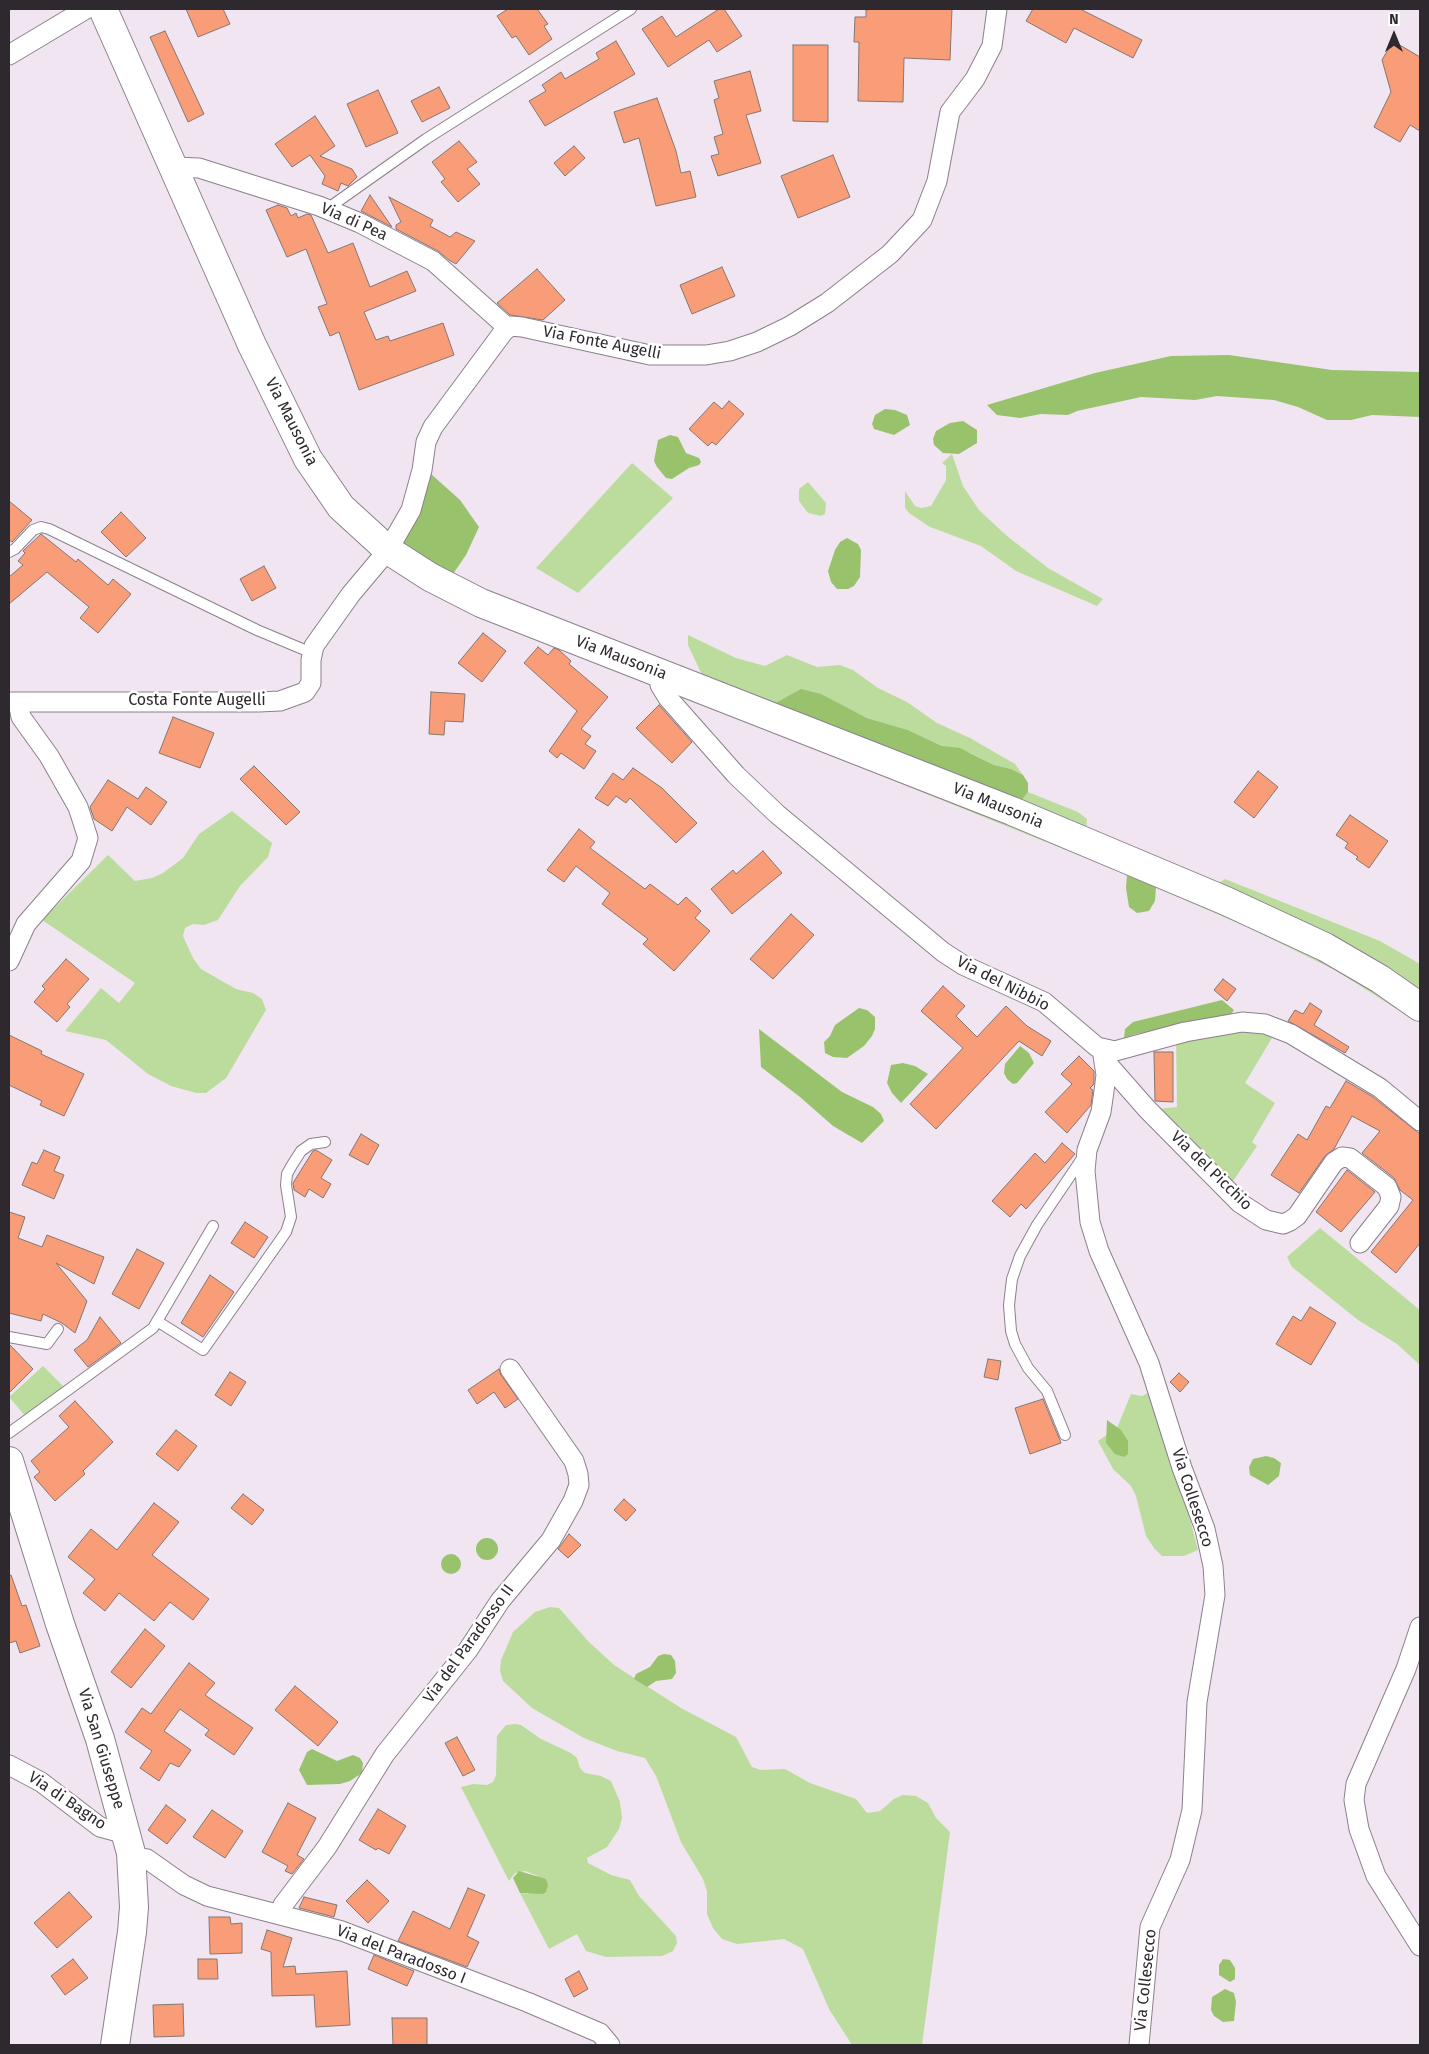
<!DOCTYPE html>
<style>
body{margin:0}
#map{position:relative;width:1429px;height:2054px;overflow:hidden;background:#f1e5f2;font-family:"Fira Sans",sans-serif}
canvas{display:block}
.frame{position:absolute;inset:0;border:10px solid #2e292e;pointer-events:none}
.north{position:absolute;left:1369px;top:10px;width:50px;height:50px;-webkit-text-stroke:4px #fff;paint-order:stroke;rotate:0deg;font-size:14px;font-weight:700;line-height:20px;text-align:center;color:#2e292e}
.north::after{content:'';display:block;margin:auto;width:18px;height:22px;background:#2e292e;clip-path:polygon(50% 0,100% 100%,50% 72%,0 100%)}
</style>
<div id="map">
<canvas width="1429" height="2054"></canvas>
<div class="frame"></div>
<div class="north">N</div>
</div>
<script>
const context = document.querySelector('canvas').getContext('2d');
context.lineJoin = 'round';
function paint(path, color) { context.fillStyle = color; context.fill(path, 'evenodd'); }
const shape = rows => new Path2D(rows.map(r => 'M' + r).join(''));
function stroke(path, color, width, dash) { context.strokeStyle = color; context.lineWidth = width; context.lineCap = dash ? 'butt' : 'round'; context.setLineDash(dash || []); context.stroke(path); }
function drawText(font, color, halo, rows, align = 'center') {
  context.font = font + ' "Fira Sans",sans-serif'; context.lineWidth = 5; context.setLineDash([]); context.textBaseline = 'middle'; context.strokeStyle = halo; context.fillStyle = color; for (const [text, x, y, turn = 0] of rows) {
    context.save(); context.translate(x, y); context.rotate((+turn || 0) * Math.PI / 180); context.textAlign = isNaN(turn) ? turn : align; if (halo) context.strokeText(text, 0, 0); context.fillText(text, 0, 0); context.restore();
  }
}
paint(shape([
 [952,454,963,486,979,510,1007,536,1048,568,1103,599,1097,606,1016,571,981,546,930,527,909,513,905,508,905,491,915,506,921,508,931,506,946,480,946,466,942,463],
 [632,463,673,498,578,593,536,568],
 [808,482,826,503,825,514,821,516,808,513,799,501,799,489],
 [688,635,736,658,765,666,787,655,817,667,840,665,853,670,878,688,907,702,937,723,970,738,1015,764,1023,775,1011,769,994,765,971,753,942,746,908,730,867,718,847,708,772,705,703,677,688,645],
 [809,740,1102,860,1327,962,1402,1007,1400,1011,1335,970,1247,927,1108,867,805,745],
 [1028,792,1078,812,1087,819,1086,831,1019,804],
 [232,811,272,843,268,857,240,886,218,920,204,925,193,924,185,928,183,936,193,958,201,969,236,989,253,993,262,999,266,1010,226,1078,206,1093,196,1093,171,1086,148,1074,106,1040,65,1031,101,988,119,1003,135,983,42,920,108,855,135,881,152,878,163,873,183,858,199,834],
 [1225,879,1380,941,1420,964,1420,989,1386,965,1330,934,1217,884],
 [1236,1028,1275,1033,1245,1083,1275,1103,1252,1142,1257,1146,1231,1184,1157,1109,1177,1107,1176,1039],
 [1320,1228,1420,1310,1420,1365,1397,1344,1358,1320,1292,1267,1287,1257],
 [43,1366,65,1388,27,1418,9,1397],
 [1148,1393,1185,1500,1198,1550,1184,1556,1162,1556,1154,1548,1146,1536,1136,1496,1131,1486,1113,1469,1098,1441,1117,1428,1131,1394,1142,1396],
 [550,1607,559,1608,588,1641,614,1665,681,1708,736,1737,752,1767,761,1770,785,1769,810,1783,856,1799,867,1813,880,1811,894,1799,903,1795,916,1796,928,1803,936,1818,950,1832,922,2045,852,2045,829,2009,803,1949,784,1939,737,1944,722,1939,713,1928,707,1914,707,1891,703,1879,681,1842,656,1776,645,1758,617,1751,584,1738,532,1708,503,1681,500,1671,501,1660,513,1632,535,1612],
 [515,1724,521,1725,541,1739,571,1753,577,1758,580,1768,585,1773,601,1776,611,1781,620,1802,622,1818,619,1829,607,1847,587,1858,588,1863,611,1875,630,1880,639,1896,676,1936,677,1943,673,1951,662,1956,606,1957,586,1951,577,1934,549,1949,520,1893,528,1894,538,1876,525,1871,515,1873,509,1881,461,1787,473,1784,487,1785,493,1782,496,1775,497,1736,506,1725]
]), '#bcdc9d');
paint(shape([
 [1229,355,1332,370,1420,372,1420,417,1372,415,1351,420,1327,420,1298,407,1274,400,1217,396,1195,400,1141,397,1077,411,1068,415,1041,414,1020,418,997,415,987,405,1095,373,1171,356],
 [885,409,895,410,907,415,910,425,894,435,874,429,872,424,875,415],
 [963,421,977,430,977,443,959,454,943,453,934,445,933,439,936,431,950,423],
 [670,435,678,437,686,453,699,458,701,462,699,465,689,468,672,479,666,478,657,467,654,461,658,440],
 [430,473,460,500,479,527,466,555,453,574,417,555,400,541],
 [847,538,858,544,861,550,860,577,854,586,848,589,837,589,831,582,828,571,835,550,840,542],
 [801,689,821,694,867,718,908,730,942,746,960,748,994,765,1011,769,1023,775,1028,783,1028,792,1019,804,772,705],
 [1127,875,1156,887,1155,901,1149,911,1137,913,1129,907,1126,888],
 [1222,1000,1234,1010,1230,1016,1136,1034,1124,1038,1125,1029,1133,1022],
 [859,1008,867,1010,875,1017,875,1029,872,1036,864,1046,847,1058,833,1057,825,1053,824,1042,830,1036,835,1025],
 [759,1029,842,1092,873,1107,881,1114,884,1121,862,1143,833,1126,800,1097,761,1067],
 [1020,1046,1029,1053,1034,1063,1017,1083,1013,1084,1007,1079,1004,1073,1005,1064],
 [903,1063,915,1066,928,1074,901,1103,892,1093,887,1083,891,1065],
 [1107,1420,1121,1430,1128,1441,1128,1454,1124,1457,1115,1454,1106,1443],
 [1266,1456,1274,1458,1281,1463,1279,1476,1268,1485,1250,1475,1249,1467,1253,1459],
 '476 1549a11 11 0 1 1 22 0a11 11 0 1 1-22 0Z',
 '441 1564a10 10 0 1 1 20 0a10 10 0 1 1-20 0Z',
 [664,1654,671,1655,675,1661,676,1673,672,1679,656,1681,647,1687,634,1679,636,1674,650,1667,658,1656],
 [312,1749,337,1761,353,1755,360,1758,363,1763,362,1773,350,1781,340,1784,307,1785,299,1770,307,1752],
 [519,1871,546,1879,548,1885,546,1892,543,1894,520,1893,513,1878],
 [1223,1959,1230,1960,1235,1968,1235,1979,1230,1982,1219,1975,1219,1965],
 [1225,1989,1234,1993,1236,2002,1234,2021,1223,2022,1214,2016,1211,2010,1212,1997]
]), '#99c26d');
const building = shape([
 [186,9,223,9,230,24,198,37,186,9],
 [508,9,537,9,548,24,544,26,552,39,529,55,516,36,512,38,497,16,508,9],
 [719,9,724,9,742,36,717,52,709,40,668,67,642,29,662,16,676,37,719,9],
 [875,9,952,9,950,60,904,58,903,102,858,101,859,42,854,42,855,17,866,17,866,10,875,9],
 [1033,9,1080,9,1142,40,1133,58,1074,28,1066,43,1026,21,1033,9],
 [165,31,204,114,188,122,150,37,165,31],
 [616,41,635,74,545,126,529,101,546,91,542,85,561,72,565,79,599,59,596,53,616,41],
 [1393,41,1420,57,1420,131,1410,125,1400,142,1374,127,1391,92,1382,60,1393,41],
 [793,45,828,45,828,122,793,121,793,45],
 [750,71,761,111,746,115,761,163,718,176,711,156,719,154,714,137,723,134,714,100,719,98,714,81,750,71],
 [439,87,450,108,422,122,411,101,439,87],
 [378,90,398,133,366,147,347,104,378,90],
 [657,98,676,151,681,173,690,171,696,197,656,206,639,138,624,143,614,112,657,98],
 [315,116,335,146,320,156,352,169,357,177,348,186,341,183,338,191,322,184,325,176,310,155,292,167,275,144,315,116],
 [459,141,477,162,467,169,480,184,458,202,441,182,445,179,432,162,459,141],
 [574,146,585,158,565,176,554,163,574,146],
 [833,155,850,197,798,218,781,176,833,155],
 [370,195,392,227,361,211,370,195],
 [389,197,433,220,430,226,450,237,456,232,475,241,456,264,449,260,438,251,396,229,396,225,401,222,389,197],
 [278,205,287,208,291,216,296,213,298,218,307,214,311,215,328,253,353,243,370,287,407,271,416,291,364,312,376,340,388,336,390,341,443,323,454,355,359,390,339,332,330,336,318,307,327,304,306,249,287,257,266,210,278,205],
 [722,267,735,296,692,314,680,285,722,267],
 [537,269,565,300,543,320,510,315,497,303,537,269],
 [729,401,744,414,716,445,712,442,708,446,689,429,714,402,722,409,729,401],
 [9,501,32,520,12,542,9,540,9,501],
 [121,512,146,538,126,557,101,532,121,512],
 [41,534,76,562,78,559,108,585,113,579,131,594,98,633,80,618,89,607,47,572,9,604,9,577,23,565,18,561,25,553,23,551,41,534],
 [264,566,276,588,252,601,240,579,264,566],
 [483,633,506,651,482,682,458,663,483,633],
 [538,647,548,655,554,648,559,650,571,661,569,664,608,697,581,729,591,736,585,744,596,751,584,769,561,753,557,758,549,751,577,711,524,663,538,647],
 [431,692,465,694,463,722,445,721,444,735,429,734,431,692],
 [659,705,692,742,672,763,636,728,659,705],
 [173,717,214,733,200,768,159,753,173,717],
 [254,766,300,812,286,825,240,779,254,766],
 [633,768,662,788,697,823,676,843,630,798,626,803,616,796,608,806,595,798,613,773,623,780,633,768],
 [1258,771,1278,787,1254,818,1234,802,1258,771],
 [108,780,138,799,146,787,167,802,151,825,127,807,112,831,94,819,90,807,108,780],
 [1350,815,1388,841,1369,868,1356,859,1358,857,1345,848,1348,843,1336,835,1350,815],
 [579,829,595,842,590,848,645,889,650,884,678,905,686,897,701,911,695,918,710,931,674,971,643,944,648,939,602,904,610,893,576,866,564,882,547,870,579,829],
 [763,851,782,873,732,914,711,889,733,870,736,874,763,851],
 [791,914,814,935,773,979,750,959,791,914],
 [66,959,89,979,67,1004,70,1007,57,1022,34,1002,45,989,42,986,66,959],
 [1223,979,1236,989,1227,1001,1214,990,1223,979],
 [943,986,965,1006,956,1016,977,1037,1006,1006,1027,1026,1051,1041,1042,1056,1019,1041,936,1129,910,1104,963,1048,921,1011,943,986],
 [1310,1003,1322,1011,1314,1025,1349,1047,1345,1053,1288,1021,1295,1010,1303,1014,1310,1003],
 [9,1035,42,1051,41,1054,84,1074,64,1116,40,1105,42,1101,9,1085,9,1035],
 [1154,1052,1173,1052,1173,1102,1155,1101,1154,1052],
 [1079,1056,1094,1071,1094,1084,1090,1088,1093,1090,1091,1105,1067,1133,1045,1112,1072,1084,1061,1074,1079,1056],
 [1346,1081,1373,1097,1420,1134,1420,1243,1396,1273,1371,1252,1413,1200,1400,1190,1394,1178,1362,1153,1380,1131,1352,1116,1334,1149,1325,1156,1299,1193,1271,1175,1298,1134,1307,1140,1326,1106,1330,1108,1346,1081],
 [361,1134,379,1145,368,1165,349,1155,361,1134],
 [1062,1143,1075,1154,1026,1209,1021,1204,1010,1217,992,1201,1035,1153,1045,1163,1062,1143],
 [44,1150,60,1157,54,1171,64,1175,54,1199,22,1185,32,1162,37,1164,44,1150],
 [316,1150,332,1160,321,1178,331,1184,323,1198,309,1189,305,1197,294,1190,293,1183,313,1151,316,1150],
 [1347,1170,1375,1192,1341,1232,1316,1212,1347,1170],
 [9,1212,25,1217,18,1238,42,1247,47,1235,104,1257,94,1284,56,1263,87,1301,75,1333,62,1323,43,1314,41,1321,9,1313,9,1212],
 [245,1222,268,1237,254,1258,231,1243,245,1222],
 [137,1249,164,1263,139,1309,112,1294,137,1249],
 [210,1275,234,1292,203,1337,181,1323,210,1275],
 [1310,1307,1336,1323,1311,1365,1276,1344,1293,1316,1301,1321,1310,1307],
 [100,1317,121,1343,88,1367,74,1350,87,1340,100,1317],
 [9,1344,33,1369,9,1393,9,1344],
 [988,1359,1001,1361,998,1380,984,1377,988,1359],
 [499,1369,501,1375,518,1399,505,1408,494,1392,477,1404,468,1390,499,1369],
 [230,1372,246,1382,231,1406,215,1395,230,1372],
 [1179,1373,1189,1382,1180,1392,1170,1382,1179,1373],
 [1043,1399,1061,1443,1030,1454,1015,1408,1043,1399],
 [75,1401,113,1442,83,1471,85,1474,55,1501,34,1477,40,1472,31,1461,69,1427,59,1416,75,1401],
 [176,1430,197,1446,178,1471,156,1454,176,1430],
 [243,1494,264,1510,252,1525,231,1508,243,1494],
 [624,1499,636,1510,626,1521,614,1510,624,1499],
 [154,1503,179,1522,152,1555,209,1599,193,1620,170,1602,154,1621,119,1593,105,1611,83,1593,95,1579,68,1557,91,1529,117,1550,154,1503],
 [569,1534,581,1545,568,1558,558,1549,569,1534],
 [9,1575,11,1575,22,1606,26,1605,40,1646,20,1653,16,1641,9,1643,9,1575],
 [145,1629,165,1646,131,1688,111,1672,145,1629],
 [189,1663,215,1683,205,1695,253,1728,234,1755,205,1735,209,1730,180,1709,164,1731,191,1750,179,1767,170,1763,159,1781,140,1768,152,1751,125,1732,142,1708,151,1714,189,1663],
 [295,1686,338,1722,318,1746,275,1710,295,1686],
 [457,1737,475,1770,463,1776,445,1743,457,1737],
 [288,1803,316,1818,297,1855,304,1859,292,1874,285,1871,288,1866,262,1852,288,1803],
 [166,1805,186,1820,167,1844,148,1830,166,1805],
 [378,1809,406,1826,389,1854,378,1848,376,1850,359,1840,378,1809],
 [212,1810,243,1831,225,1858,193,1837,212,1810],
 [367,1880,389,1901,368,1923,346,1901,367,1880],
 [468,1888,485,1895,467,1936,479,1942,467,1967,398,1941,413,1911,450,1929,468,1888],
 [69,1892,92,1917,57,1948,34,1923,69,1892],
 [304,1897,337,1905,334,1917,299,1908,304,1897],
 [209,1917,230,1917,231,1924,242,1923,242,1953,210,1954,209,1917],
 [267,1930,292,1938,283,1967,295,1966,296,1974,347,1971,350,2025,316,2027,314,1995,272,1996,271,1952,261,1949,267,1930],
 [374,1955,414,1971,407,1986,368,1969,374,1955],
 [73,1959,88,1978,65,1995,51,1976,73,1959],
 [198,1959,217,1959,218,1979,198,1979,198,1959],
 [579,1971,588,1989,574,1997,565,1979,579,1971],
 [183,2004,184,2036,154,2037,153,2005,183,2004],
 [392,2018,427,2018,427,2045,393,2045,392,2018]
]);
paint(building, '#f99d78');
stroke(building, '#857670', 1);
const lane = shape([
 [327,209,426,139,631,9],
 [9,552,15,549,33,530,41,527,49,529,257,630,312,653],
 [157,1321,203,1350,286,1232,291,1217,286,1185,287,1174,292,1165,301,1151,311,1144,325,1142],
 [9,1337,47,1344,58,1329],
 [9,1433,153,1328,213,1226],
 [1065,1435,1047,1391,1028,1368,1015,1344,1011,1331,1009,1305,1012,1279,1020,1256,1037,1225,1083,1157]
]);
const street = shape([
 [9,55,86,9],
 [175,167,199,168,319,206,360,223,433,261,508,328],
 [663,674,660,685,668,698,736,775,777,814,943,952,963,965,1044,1002,1097,1047,1115,1051,1185,1032,1231,1024,1242,1022,1265,1024,1291,1034,1380,1088,1420,1121],
 [9,702,259,702,280,701,305,692,311,683,311,660,314,646,351,594,388,550,411,510,422,470,426,442,433,427,504,331,511,326,522,327,650,355,706,355,730,351,757,342,790,326,827,303,890,254,922,220,937,181,950,112,975,79,992,46,997,9],
 [9,961,26,924,81,861,88,838,78,807,49,756,21,717,18,702],
 [1102,1049,1106,1075,1104,1091,1101,1112,1087,1150,1085,1171,1090,1222,1099,1251,1149,1363,1182,1468,1205,1529,1213,1566,1215,1595,1197,1702,1192,1810,1180,1860,1150,1927,1139,2045],
 [1104,1060,1147,1109,1240,1203,1266,1220,1283,1224,1290,1221,1297,1216,1334,1162,1342,1157,1350,1158,1387,1187,1391,1197,1389,1206,1360,1243],
 [1420,1627,1406,1669,1356,1784,1354,1800,1359,1829,1376,1876,1420,1946],
 [9,1765,41,1782,100,1827,115,1831,126,1829],
 [131,1857,147,1859,184,1885,207,1896,342,1931,527,2002,600,2033,610,2045],
 [279,1914,283,1905,327,1847,385,1754,468,1650,500,1601,551,1540,573,1501,579,1485,578,1474,574,1461,510,1369]
]);
const secondary = shape([
 [103,9,252,345,308,459,341,507,388,550,430,577,481,603,1012,811,1226,901,1325,947,1380,979,1420,1007],
 [9,1461,60,1624,100,1739,131,1853,134,1907,132,1932,115,2045]
]);
stroke(lane, '#8b808c', 12);
stroke(street, '#8b808c', 21);
stroke(secondary, '#8b808c', 30);
stroke(lane, '#fff', 10);
stroke(street, '#fff', 19);
stroke(secondary, '#fff', 28);
drawText('16px', '#2e292e', '#fff', [
 ["Via di Pea",354,222,24],
 ["Via Fonte Augelli",602,343,11],
 ["Via Mausonia",291,422,63],
 ["Via Mausonia",621,658,21],
 ["Costa Fonte Augelli",197,701],
 ["Via Mausonia",998,806,22],
 ["Via del Nibbio",1003,984,27],
 ["Via del Picchio",1211,1171,44],
 ["Via Collesecco",1192,1498,72],
 ["Via del Paradosso II",469,1644,-54],
 ["Via San Giuseppe",101,1749,73],
 ["Via di Bagno",67,1801,34],
 ["Via del Paradosso I",401,1955,21],
 ["Via Collesecco",1146,1980,-84]
]);
</script>
